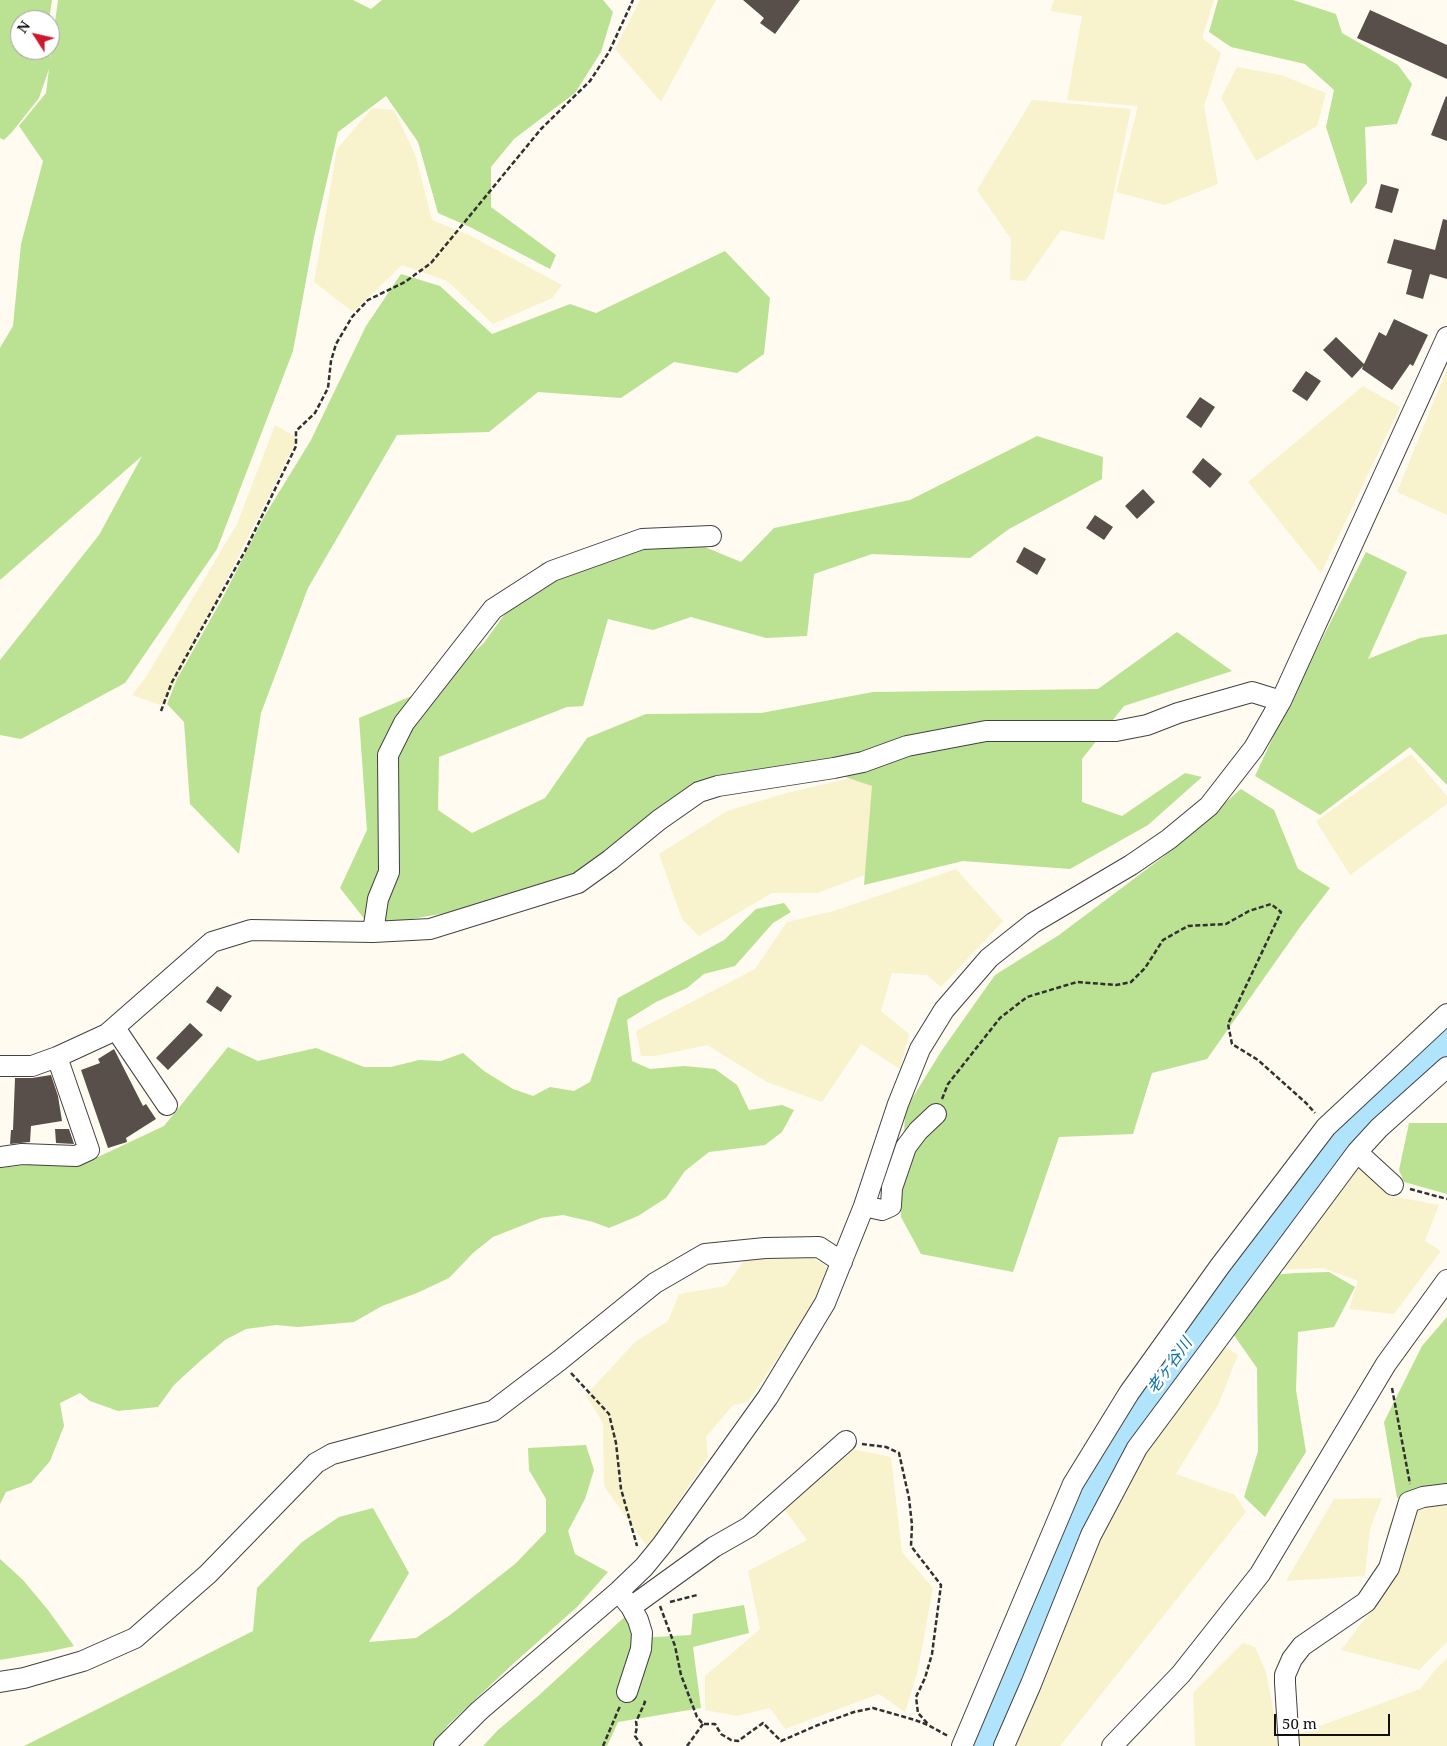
<!DOCTYPE html>
<meta charset="utf-8">
<style>
body{margin:0}
#map{position:relative;width:1447px;height:1746px;overflow:hidden;background:#fffbf1;font-family:"Noto Serif",serif}
canvas{display:block}
.north{position:absolute;left:10px;top:10px;width:50px;height:50px;box-sizing:border-box;background:#fff;border:1px solid #9f9f9f;border-radius:50%;rotate:305deg;font-size:14px;font-weight:700;line-height:20px;text-align:center;color:#0f0f0f}
.north::after{content:'';display:block;margin:auto;width:18px;height:22px;background:#ce182c;clip-path:polygon(50% 0,100% 100%,50% 72%,0 100%)}
.scale{position:absolute;left:1274px;top:1714px;width:116px;height:22px;box-sizing:border-box;border:2px solid #0f0f0f;border-top:0;padding-left:6px;font-size:15px;line-height:18px;white-space:nowrap;color:#0f0f0f;-webkit-text-stroke:4px #fff;paint-order:stroke}
</style>
<div id="map">
<canvas width="1447" height="1746"></canvas>
<div class="north">N</div>
<div class="scale">50 m</div>
</div>
<script>
const context = document.querySelector('canvas').getContext('2d');
context.lineJoin = 'round';
function paint(path, color) { context.fillStyle = color; context.fill(path, 'evenodd'); }
const shape = rows => new Path2D(rows.map(r => 'M' + r).join(''));
function stroke(path, color, width, dash) { context.strokeStyle = color; context.lineWidth = width; context.lineCap = dash ? 'butt' : 'round'; context.setLineDash(dash || []); context.stroke(path); }
function drawText(font, color, halo, rows, align = 'center') {
  context.font = font + ' "Noto Serif","Noto Sans JP",serif'; context.lineWidth = 5; context.setLineDash([]); context.textBaseline = 'middle'; context.strokeStyle = halo; context.fillStyle = color; for (const [text, x, y, turn = 0] of rows) {
    context.save(); context.translate(x, y); context.rotate((+turn || 0) * Math.PI / 180); context.textAlign = isNaN(turn) ? turn : align; if (halo) context.strokeText(text, 0, 0); context.fillText(text, 0, 0); context.restore();
  }
}
paint(shape([
 [640,0,716,0,661,102,615,49],
 [1054,0,1214,0,1202,38,1221,53,1204,106,1218,184,1165,205,1116,192,1138,106,1067,100,1082,16,1050,11],
 [1237,67,1281,75,1326,93,1317,126,1256,161,1221,98],
 [1032,100,1131,109,1104,240,1061,230,1025,281,1010,280,1011,239,977,190],
 [372,108,394,110,415,154,432,220,469,235,562,285,552,298,493,324,447,281,402,265,353,312,314,282,337,149],
 [1447,369,1447,515,1397,492],
 [1363,386,1400,407,1321,573,1248,482],
 [275,425,298,438,163,706,132,695,146,677,237,524],
 [1411,754,1447,796,1447,804,1350,875,1316,821],
 [871,773,883,868,818,893,772,893,699,936,682,919,659,854,727,811,783,794],
 [956,869,1003,921,941,987,927,975,892,973,881,1011,909,1034,900,1069,861,1044,822,1102,767,1082,707,1045,655,1056,641,1056,636,1031,755,969,787,922,834,911],
 [1357,1167,1391,1196,1439,1205,1425,1241,1441,1251,1394,1314,1349,1309,1358,1281,1323,1268,1277,1270],
 [805,1254,828,1267,813,1305,748,1402,733,1405,706,1437,708,1457,648,1548,604,1486,603,1423,586,1395,635,1342,668,1321,679,1294,726,1286,748,1255],
 [1222,1345,1238,1355,1218,1405,1176,1474,1235,1495,1246,1512,1060,1746,1011,1746,1096,1542,1147,1442],
 [852,1449,891,1457,902,1552,933,1588,918,1670,905,1712,879,1694,785,1729,770,1708,737,1716,705,1710,705,1676,760,1629,748,1571,807,1540,782,1506],
 [1382,1498,1370,1529,1365,1576,1286,1581,1334,1499],
 [1447,1502,1447,1642,1419,1670,1341,1650,1386,1591,1387,1532,1397,1506],
 [1243,1643,1255,1647,1266,1672,1280,1746,1195,1746,1193,1693],
 [1447,1658,1447,1746,1298,1746,1301,1733,1420,1689,1437,1668]
]), '#f8f2cd');
paint(shape([
 [0,0,52,0,49,20,20,20,20,50,50,50,50,59,58,0,353,0,371,9,382,0,603,0,613,12,601,52,575,93,514,139,491,167,491,207,556,255,550,269,470,227,438,213,418,142,386,96,338,132,314,237,293,351,217,549,125,683,21,739,0,735,0,660,99,535,142,456,0,580,0,348,13,326,21,244,43,161,19,126,46,93,49,69,39,98,12,132,4,140,0,138],
 [1218,0,1293,0,1336,14,1342,33,1398,65,1412,84,1397,124,1365,127,1367,183,1351,204,1326,127,1334,90,1305,64,1231,47,1209,32],
 [725,251,770,298,764,354,737,373,674,362,621,398,538,392,489,432,397,435,308,588,261,713,239,854,190,804,184,722,167,704,177,679,222,599,265,515,311,440,366,326,401,274,440,286,492,334,570,304,596,313],
 [1037,436,1103,457,1102,479,1009,529,970,558,872,554,814,574,807,636,766,638,691,617,653,630,608,619,583,706,567,707,439,757,438,810,472,833,545,798,587,738,646,714,761,713,873,692,1098,689,1177,632,1232,671,1124,706,1082,759,1082,802,1122,816,1185,773,1202,777,1148,825,1070,869,963,861,864,885,872,786,828,771,700,784,577,879,464,910,370,926,340,888,367,830,359,718,431,688,483,644,542,563,688,540,741,562,774,528,910,500],
 [1366,552,1407,572,1368,659,1420,638,1447,634,1447,785,1410,747,1320,815,1255,776,1281,720],
 [1241,789,1274,810,1298,869,1330,888,1300,927,1207,1059,1152,1073,1133,1134,1059,1137,1013,1272,921,1254,901,1217,905,1110,942,1050,995,975,1059,935,1163,857],
 [784,903,791,912,773,923,735,966,704,974,687,988,656,1002,627,1020,632,1061,650,1069,684,1066,715,1069,737,1085,749,1110,782,1105,794,1110,782,1132,765,1145,709,1152,685,1171,666,1198,638,1216,609,1228,593,1222,563,1215,541,1218,493,1237,473,1253,449,1278,417,1293,382,1306,354,1322,298,1327,276,1325,246,1329,225,1340,199,1362,174,1385,158,1407,118,1411,90,1401,80,1393,60,1403,64,1426,50,1461,31,1483,6,1492,0,1504,0,1168,98,1157,164,1126,228,1047,258,1061,316,1048,364,1067,391,1067,419,1060,441,1061,463,1053,484,1071,513,1089,533,1096,550,1087,574,1091,590,1082,618,998,724,940,756,909],
 [1409,1123,1447,1123,1447,1194,1404,1182,1399,1170],
 [1329,1272,1355,1287,1334,1327,1298,1332,1296,1390,1306,1452,1265,1517,1244,1497,1258,1451,1257,1368,1231,1331,1272,1275,1296,1273],
 [1447,1317,1447,1503,1397,1498,1384,1422,1422,1346],
 [586,1445,594,1470,585,1499,568,1531,575,1554,608,1572,577,1607,514,1663,448,1725,432,1746,24,1746,253,1631,257,1588,302,1542,339,1517,373,1508,409,1573,369,1642,416,1638,450,1615,515,1564,546,1532,546,1499,529,1470,528,1448],
 [0,1559,23,1580,48,1610,74,1646,52,1651,0,1660],
 [744,1605,749,1633,693,1647,701,1708,618,1722,607,1746,483,1746,498,1730,537,1697,630,1612,638,1638,691,1635,693,1614]
]), '#bbe193');
stroke(shape([
 [978,1746,1015,1670,1084,1505,1141,1406,1310,1177,1354,1130,1447,1043]
]), '#b0e4fc', 28);
paint(shape([
 [743,0,800,0,775,34,760,23,764,18],
 [1370,10,1447,45,1447,79,1357,38],
 [1446,96,1447,97,1447,141,1431,135],
 [1381,184,1399,189,1392,213,1375,208],
 [1443,219,1447,220,1447,279,1430,274,1423,299,1406,294,1412,270,1387,263,1394,239,1435,250],
 [1394,319,1428,335,1413,366,1410,364,1392,390,1362,369,1363,366,1352,378,1323,350,1336,337,1364,364,1379,332,1386,336],
 [1306,371,1321,381,1307,401,1292,391],
 [1200,397,1215,407,1201,428,1186,417],
 [1203,458,1222,474,1210,488,1192,472],
 [1143,489,1155,502,1137,519,1125,506],
 [1095,515,1113,527,1104,540,1086,528],
 [1024,547,1046,559,1037,575,1016,562],
 [217,986,232,996,221,1012,206,1002],
 [190,1023,203,1035,168,1070,156,1058],
 [114,1049,143,1106,146,1104,156,1119,126,1138,127,1142,108,1148,81,1070,100,1063,98,1059],
 [51,1075,58,1096,62,1121,31,1126,30,1142,10,1144,11,1130,13,1130,15,1078,32,1078],
 [55,1129,69,1129,74,1144,56,1143]
]), '#594f4a');
const minor = shape([
 [373,932,378,899,389,872,388,755,404,723,493,609,552,571,642,539,711,536],
 [115,1028,167,1105],
 [0,1066,32,1066,57,1057,107,1034,212,942,251,930,373,932,430,929,578,883,610,860,659,820,699,792,718,786,834,768,863,762,907,746,986,731,1116,731,1147,725,1178,713,1252,692,1281,701],
 [1357,1152,1393,1185],
 [0,1157,22,1154,76,1156,89,1150,57,1057],
 [864,1206,882,1210,891,1206,892,1188,906,1147,918,1131,936,1114],
 [623,1597,631,1607,638,1620,642,1633,641,1649,627,1692],
 [631,1607,714,1547,749,1527,846,1441],
 [0,1682,24,1678,83,1661,135,1638,208,1574,316,1463,332,1454,493,1411,560,1360,655,1283,705,1254,765,1248,819,1247,842,1262],
 [444,1746,479,1711,619,1591,644,1567,662,1545,768,1397,825,1303,864,1206,898,1104,920,1049,944,1010,989,958,1033,923,1131,865,1169,839,1209,806,1254,748,1281,701,1447,337],
 [962,1746,1073,1484,1129,1393,1220,1266,1326,1127,1447,1014],
 [1004,1746,1031,1684,1091,1535,1137,1448,1357,1152,1379,1128,1447,1067],
 [1112,1746,1181,1674,1260,1574,1386,1364,1447,1280],
 [1289,1746,1285,1683,1285,1675,1292,1659,1302,1646,1366,1602,1389,1568,1409,1502,1423,1497,1447,1494]
]);
stroke(minor, '#424242', 22);
stroke(shape([
 [161,711,172,682,245,551,296,446,296,431,315,413,328,388,331,361,336,344,352,317,368,300,405,282,431,263,541,129,590,81,609,52,633,0],
 [942,1099,948,1084,1000,1018,1027,997,1077,982,1116,985,1131,982,1145,968,1163,940,1188,926,1226,924,1249,911,1271,904,1281,912,1228,1024,1232,1044,1258,1060,1306,1103,1315,1113],
 [1410,1189,1447,1199],
 [571,1373,609,1414,616,1443,621,1489,637,1546],
 [1392,1388,1410,1484],
 [862,1444,886,1447,899,1453,909,1498,912,1525,911,1546,941,1585,932,1654,925,1678,916,1697,918,1713,928,1724],
 [670,1602,697,1595],
 [660,1606,675,1646,681,1675,697,1717,703,1724,715,1724,721,1734,731,1740,738,1741,763,1723,781,1741,818,1725,854,1712,873,1708,915,1720,928,1725,948,1736],
 [603,1746,620,1706],
 [642,1746,635,1736,637,1727,636,1722,645,1702,642,1701],
 [687,1746,703,1724]
]), '#313131', 2.5, [5, 2.5]);
stroke(minor, '#fff', 20);
drawText('italic 16px', '#0a71af', '#fff', [
 ["老ヶ谷川",1170,1366,-54]
]);
</script>
